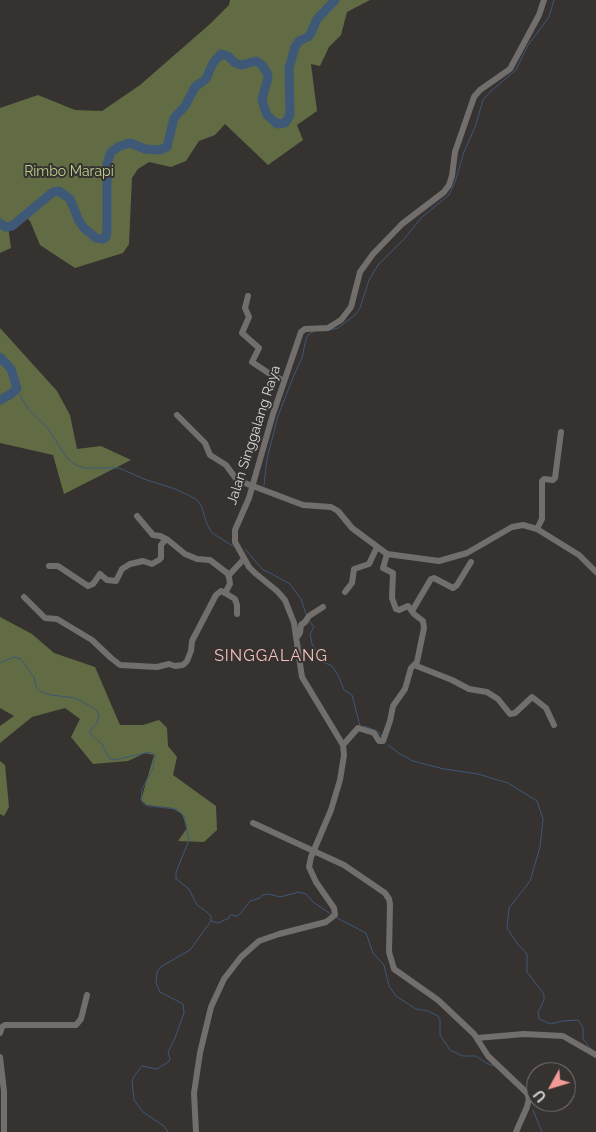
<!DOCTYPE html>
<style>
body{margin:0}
#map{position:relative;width:596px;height:1132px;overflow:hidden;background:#363230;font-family:Raleway,sans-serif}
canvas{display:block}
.north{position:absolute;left:526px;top:1062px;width:50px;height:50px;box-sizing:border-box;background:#363230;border:1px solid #787473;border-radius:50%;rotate:231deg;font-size:14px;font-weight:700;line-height:20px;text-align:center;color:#dad8d7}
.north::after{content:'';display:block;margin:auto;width:18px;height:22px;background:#f59b97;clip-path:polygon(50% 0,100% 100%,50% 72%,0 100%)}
</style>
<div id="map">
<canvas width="596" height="1132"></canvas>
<div class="north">U</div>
</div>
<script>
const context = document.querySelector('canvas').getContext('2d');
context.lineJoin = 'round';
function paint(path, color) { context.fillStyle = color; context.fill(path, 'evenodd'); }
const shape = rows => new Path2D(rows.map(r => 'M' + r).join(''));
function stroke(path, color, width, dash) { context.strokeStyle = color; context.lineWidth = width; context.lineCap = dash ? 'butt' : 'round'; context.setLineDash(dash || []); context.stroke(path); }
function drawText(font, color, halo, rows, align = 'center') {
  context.font = font + ' Raleway,sans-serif'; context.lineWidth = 4; context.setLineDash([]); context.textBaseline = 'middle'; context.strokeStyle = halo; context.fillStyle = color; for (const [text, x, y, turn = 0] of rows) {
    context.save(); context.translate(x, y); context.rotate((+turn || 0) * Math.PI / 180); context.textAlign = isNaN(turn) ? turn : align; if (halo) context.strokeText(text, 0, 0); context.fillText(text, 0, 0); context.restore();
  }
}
paint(shape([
 [230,0,370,0,347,12,341,35,329,47,320,66,311,64,317,111,297,125,303,140,268,165,225,124,215,135,199,141,186,161,171,167,149,162,138,169,132,178,129,244,123,253,75,268,40,245,30,221,21,213,8,225,11,248,0,253,0,108,38,95,75,110,102,111,140,85,210,24,229,5],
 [0,328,57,391,70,415,77,449,101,446,131,460,64,494,53,455,0,443],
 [0,617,32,634,54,653,95,667,120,725,143,725,159,720,167,728,168,746,177,757,173,775,216,806,217,830,204,842,178,841,187,828,182,814,172,808,147,805,141,800,154,755,145,753,128,761,93,764,71,737,80,719,65,708,32,717,0,743,0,726,14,716,0,708],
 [0,761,5,765,9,807,4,816,0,814]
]), '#616c44');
stroke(shape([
 [325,331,338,328,356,314,360,308,369,280,378,265,404,239,422,217,449,195,455,182,464,152,475,127,483,100,491,91,516,70,528,45,549,17,554,0],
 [16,389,29,410,47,427,67,458,76,465,85,468,119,468,144,479,175,489,190,496,197,500,201,505,207,524,212,533,233,546],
 [264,485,267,459,278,416,294,375,302,358,306,339,308,335,314,331],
 [245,549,263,570,270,573,290,584,301,599,306,614],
 [309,621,314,627,310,634,312,644,323,662,332,666,338,675,344,690,352,695,360,726],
 [0,663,14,657,21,659,34,677,36,687,40,691,51,695,75,698,94,708,98,712,99,716,96,724,89,732,102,744,109,758,114,760,150,752,155,755,153,768,142,789,141,800,143,803,148,806,176,809,184,816,189,840,176,872,176,879,189,889,197,905,207,912,211,916,211,921,218,923,229,918,230,915,234,915,235,917,240,914,250,901,260,898,262,895,269,894,280,897,299,892,306,894,313,902,332,915],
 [364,726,377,731,382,736],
 [388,745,400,754,413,761,444,769,478,774,508,783,537,801,543,819,540,847,530,881,509,908,507,928,517,943,527,954,527,972,544,994,544,1000,538,1013,539,1019,551,1024,562,1021,578,1020,583,1028,583,1039,592,1050],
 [337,918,366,933,373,953,384,965,389,986,396,996,416,1009,428,1011,438,1016,440,1020,440,1035,450,1050,463,1056,476,1056,486,1063,494,1066],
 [533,1110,542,1132],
 [168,1132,164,1126,143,1112,134,1100,132,1081,135,1075,142,1066,157,1069,168,1062,170,1059,168,1052,175,1038,184,1013,183,1004,160,992,156,983,157,972,162,966,190,950,211,921]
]), '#3e5878', 1);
stroke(shape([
 [0,223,5,227,12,226,53,192,59,191,70,199,79,221,84,228,96,238,103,239,106,237,107,231,107,164,111,152,120,146,130,143,145,149,160,150,167,147,174,118,185,106,195,87,206,79,213,63,221,54,228,56,235,63,242,65,256,61,262,65,267,73,268,78,262,99,264,107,267,115,277,124,285,123,290,115,289,68,295,47,299,41,308,37,311,33,317,19,335,0],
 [0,357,11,369,17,388,11,394,0,400]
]), '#3e5878', 9);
stroke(shape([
 [248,296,245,308,249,317,242,333,259,348,252,362,270,374,284,381],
 [177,415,205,443,210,455,226,465,237,480,303,505,331,507,338,511,352,528,387,554,439,561,467,553,512,527,523,525,537,529,579,555,596,572],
 [137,516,153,535,160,536,168,540,185,554,197,559,210,560,227,573,229,577,230,584,225,593,235,599,237,605,237,614],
 [537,529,542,519,542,481,544,479,553,480,555,478,561,432],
 [49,566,58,566,88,586,93,584,100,574,107,580,116,581,122,569,130,564,143,561,152,564,159,560,161,558,161,545,166,539],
 [229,575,244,559],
 [345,592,352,583,354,569,369,564,377,547],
 [24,597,45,618,57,619,92,640,111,658,120,665,157,667,169,664,175,666,183,665,187,661,191,651,192,641,216,595,221,591,225,593],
 [412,611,431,579,434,578,453,588,457,585,471,562],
 [297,637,300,633,301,625,305,622,309,616,323,607],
 [414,665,452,680,469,689,487,692,498,699,510,714,515,713,532,697,546,708,554,725],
 [343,745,358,728,374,733,379,741,383,741,390,721,393,706,405,689,411,668,417,662,424,628,423,621,414,614,408,606,399,610,396,609,392,598,393,573,383,568,387,554],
 [253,823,344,865,385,893,389,899,390,904,389,952,394,969,438,1000,474,1034,488,1056,527,1093,529,1099,527,1107,516,1132],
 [0,1033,2,1027,5,1025,76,1025,81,1019,87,995],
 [477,1038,524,1034,563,1036,596,1055],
 [0,1057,4,1091,4,1132],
 [196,1132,194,1093,200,1053,211,1007,224,979,241,957,259,941,279,934,326,922,335,915,334,908,316,882,309,867,311,857,331,810,340,780,344,755,343,745,302,677,294,623,285,600,277,591,255,573,249,567,235,542,235,530,249,498,273,414,301,332,305,329,328,328,341,320,351,307,360,272,373,254,402,224,444,192,449,185,452,176,455,152,474,97,480,90,510,69,539,15,544,0]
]), '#716e6b', 6);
drawText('14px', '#bed08d', '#363230', [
 ["Rimbo Marapi",69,172]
]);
drawText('14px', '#dad8d7', '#363230', [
 ["Jalan Singgalang Raya",254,435,-72]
]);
context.letterSpacing = '1px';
drawText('16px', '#f7c3bf', '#363230', [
 ["SINGGALANG",271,656]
]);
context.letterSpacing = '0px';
</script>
